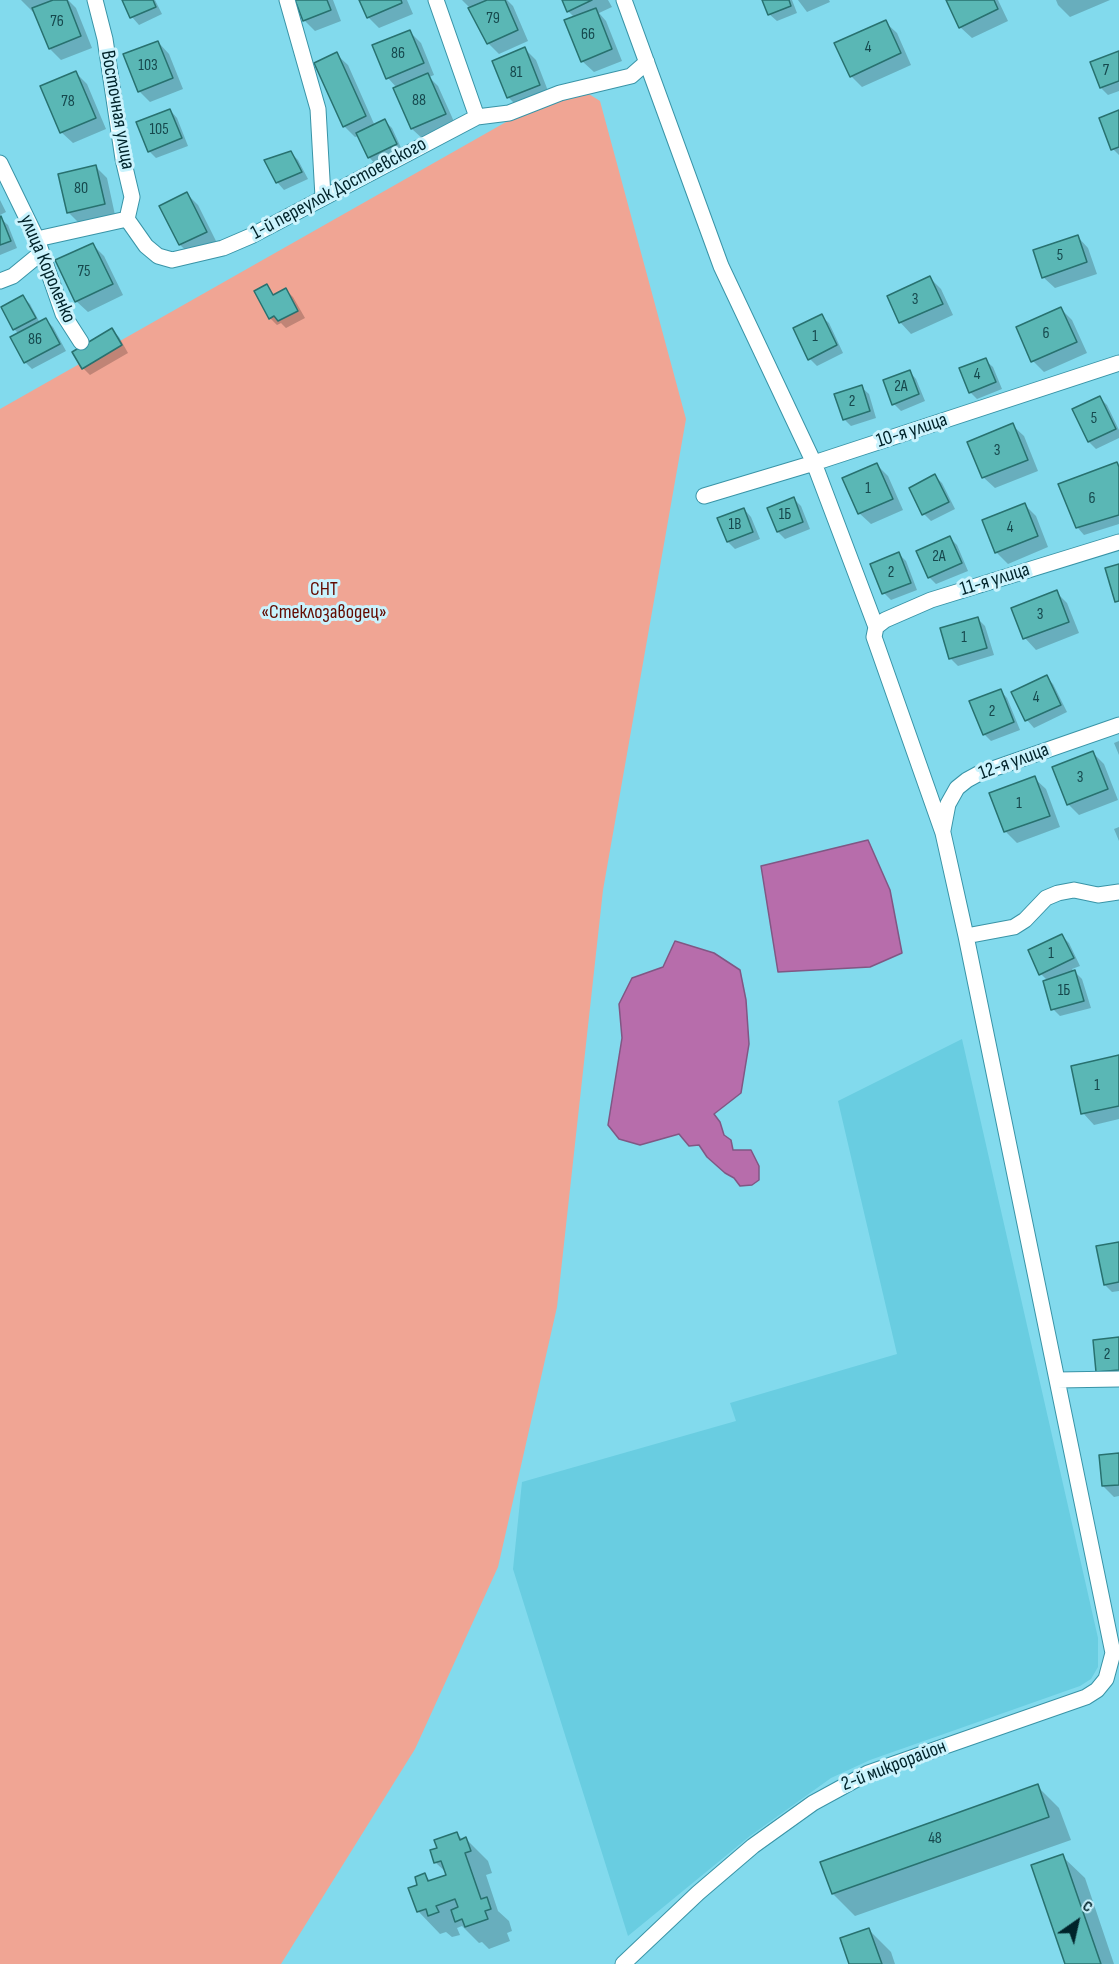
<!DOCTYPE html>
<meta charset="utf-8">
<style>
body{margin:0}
#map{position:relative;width:1119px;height:1964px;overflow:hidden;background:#82daed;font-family:"Sofia Sans Condensed",sans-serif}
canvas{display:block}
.north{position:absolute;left:1047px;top:1892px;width:60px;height:60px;-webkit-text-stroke:4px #caf3fd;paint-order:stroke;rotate:34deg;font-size:16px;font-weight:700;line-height:24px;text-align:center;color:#00232a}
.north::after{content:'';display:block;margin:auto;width:21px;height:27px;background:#00232a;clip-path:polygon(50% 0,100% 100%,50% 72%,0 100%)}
</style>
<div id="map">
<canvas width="1119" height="1964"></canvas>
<div class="north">С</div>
</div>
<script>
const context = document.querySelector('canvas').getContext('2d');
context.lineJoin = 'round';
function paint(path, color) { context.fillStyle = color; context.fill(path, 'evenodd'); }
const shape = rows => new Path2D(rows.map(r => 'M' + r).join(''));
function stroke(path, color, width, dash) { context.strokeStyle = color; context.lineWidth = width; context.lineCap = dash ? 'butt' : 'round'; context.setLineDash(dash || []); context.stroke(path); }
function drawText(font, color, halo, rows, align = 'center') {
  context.font = font + ' "Sofia Sans Condensed",sans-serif'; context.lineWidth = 6; context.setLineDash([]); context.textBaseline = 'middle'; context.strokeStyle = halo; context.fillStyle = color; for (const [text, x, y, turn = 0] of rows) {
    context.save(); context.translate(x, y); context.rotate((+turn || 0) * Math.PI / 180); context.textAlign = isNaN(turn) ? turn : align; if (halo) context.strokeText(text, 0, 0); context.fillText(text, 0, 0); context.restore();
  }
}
paint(shape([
 [962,1039,1098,1638,1098,1667,1091,1679,1080,1686,870,1760,831,1778,750,1836,628,1936,513,1569,522,1482,736,1421,730,1403,897,1354,838,1101]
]), '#69cde1');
paint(shape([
 [573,84,600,101,686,419,603,890,557,1307,498,1567,415,1749,281,1964,0,1964,0,409]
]), '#f0a594');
const water = shape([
 [868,840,890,890,902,953,870,967,778,972,761,866,868,840],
 [675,941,714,953,740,970,746,1000,749,1044,741,1093,714,1114,720,1122,724,1135,731,1140,733,1150,751,1150,759,1166,759,1180,752,1185,740,1186,734,1178,725,1173,707,1157,699,1145,689,1146,679,1134,640,1145,619,1139,608,1125,622,1038,619,1004,632,978,663,967,675,941]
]);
paint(water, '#b76dab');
stroke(water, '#805784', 1.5);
paint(shape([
 [21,0,68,0,76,8,92,48,61,60,50,49,35,11,33,12],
 [124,0,155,0,162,14,139,25,132,17],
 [296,0,333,0,341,21,315,31,304,20],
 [361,0,407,0,413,14,379,28,368,17],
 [462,0,507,0,513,6,528,41,499,54,488,43,471,9],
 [563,0,608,0,612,7,599,13,606,21,622,61,594,72,582,61,575,18,568,11],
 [764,0,792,0,797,13,777,21,769,14],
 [798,0,829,0,830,2,807,12],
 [948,0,998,0,1008,21,972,38,960,27],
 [1056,0,1110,0,1070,17,1058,5],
 [885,22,897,33,911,65,862,87,851,76],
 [409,31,421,43,434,75,429,77,438,86,456,126,424,140,412,129,395,89,397,88,388,78],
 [158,42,169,54,183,89,150,102,139,91],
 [525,49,536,60,550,96,519,108,508,97],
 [1119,52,1119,91,1108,95,1101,88],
 [336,54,348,65,375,126,385,121,392,128,403,152,376,165,369,157,359,136,355,137,344,126],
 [76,73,87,84,106,129,73,143,61,132],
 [170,110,177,118,188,146,156,158,149,151],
 [1119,112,1119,155,1113,149],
 [290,152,298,160,308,179,284,190,277,182],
 [96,167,107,178,115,215,80,224,68,212],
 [187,194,198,205,217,243,192,256,180,245,161,206],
 [0,200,6,212,0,215],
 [0,218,8,225,17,248,0,255],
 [1077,236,1088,248,1097,274,1055,288,1043,277],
 [92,244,104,256,123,295,88,312,76,301],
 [930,278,941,289,953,315,911,334,900,322],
 [267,286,275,296,286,290,293,297,305,318,286,328,281,323,277,325,270,318],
 [23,297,30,304,40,323,46,320,53,327,66,351,32,369,25,362,19,334,14,329],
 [1061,309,1072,320,1087,353,1044,372,1033,361],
 [821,316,829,323,843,353,817,366,810,359],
 [112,330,119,337,128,353,90,375,83,368],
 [985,360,993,367,1002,389,977,399,970,392],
 [909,371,916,379,925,401,901,411,894,404],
 [861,387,869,394,876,418,851,426,844,419],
 [1100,398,1107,405,1119,430,1119,438,1096,449,1089,442],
 [1012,425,1024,436,1038,471,995,488,983,477],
 [1117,464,1119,466,1119,524,1084,535,1077,527],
 [877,465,888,476,903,510,871,524,859,513],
 [935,476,942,483,955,509,931,521,924,514],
 [794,499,801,506,810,529,785,539,778,532],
 [1025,505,1036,516,1048,547,1008,564,996,552],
 [744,509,751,517,760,539,735,549,728,542,719,519],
 [950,538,957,545,968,571,936,584,929,577],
 [899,554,906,561,917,590,891,600,884,593],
 [1056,592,1067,603,1079,633,1036,650,1025,638],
 [978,619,985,626,994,655,958,666,950,658],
 [1046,677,1053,684,1067,712,1034,728,1027,720,1013,693],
 [1000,690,1007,698,1020,730,991,741,984,734],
 [1119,741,1119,755,1114,743],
 [1093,753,1104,764,1118,800,1079,815,1068,804],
 [1034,778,1046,789,1060,827,1017,843,1006,832,991,794],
 [1119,827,1119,841,1114,829],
 [1062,936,1069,943,1080,966,1072,969,1082,979,1091,1008,1060,1016,1053,1009,1048,981,1041,974],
 [1119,1057,1119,1119,1094,1125,1083,1113],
 [1119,1243,1119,1291,1112,1292,1105,1285],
 [1119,1455,1119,1496,1114,1497,1103,1486],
 [1037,1786,1059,1808,1071,1840,855,1916,833,1894],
 [457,1834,463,1840,466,1839,488,1861,492,1873,486,1875,498,1911,509,1921,512,1931,507,1933,510,1941,489,1949,482,1942,479,1943,462,1926,457,1928,460,1935,452,1937,446,1932,440,1934,418,1911,419,1886,425,1875,431,1882,449,1875,436,1863,432,1851,439,1849],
 [1062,1856,1085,1878,1114,1964,1067,1964],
 [869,1930,891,1952,895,1964,850,1964]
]), '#0003');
const building = shape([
 [53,0,67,0,81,36,49,49,32,8,53,0],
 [122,0,153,0,156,7,130,18,122,0],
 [295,0,327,0,331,10,303,21,295,0],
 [359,0,401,0,402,3,367,18,359,0],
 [487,0,505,0,518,30,487,44,468,8,487,0],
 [562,0,592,0,567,12,562,0],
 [762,0,789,0,791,6,768,15,762,0],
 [946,0,994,0,998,9,959,28,946,0],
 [596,8,612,49,581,62,564,20,596,8],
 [886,20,901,53,850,77,834,43,886,20],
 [410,30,424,63,386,79,372,45,410,30],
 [158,41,173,78,138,92,123,54,158,41],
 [525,47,540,85,507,98,492,61,525,47],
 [1119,51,1119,81,1100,88,1090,62,1119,51],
 [337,52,366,116,343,127,314,63,337,52],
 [76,71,96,118,60,133,40,86,76,71],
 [428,73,446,114,411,129,393,88,428,73],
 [170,109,182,138,148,152,136,122,170,109],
 [1119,110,1119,147,1111,150,1099,118,1119,110],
 [385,119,397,144,368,158,356,133,385,119],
 [291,151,302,172,276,183,264,160,291,151],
 [96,165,105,204,67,213,58,174,96,165],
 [187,192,207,232,179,245,159,206,187,192],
 [1,216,11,241,0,245,0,217,1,216],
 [1078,235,1087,262,1042,278,1033,250,1078,235],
 [93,243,113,284,75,302,55,260,93,243],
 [930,276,943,304,899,323,887,296,930,276],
 [267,284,273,295,286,288,298,311,278,321,274,316,269,319,254,291,267,284],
 [23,295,36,318,13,330,1,307,23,295],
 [1061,307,1077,342,1031,362,1016,327,1061,307],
 [822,314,837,345,808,360,793,328,822,314],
 [46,318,60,344,24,363,10,337,46,318],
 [112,328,122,345,82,369,72,352,112,328],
 [986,358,996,382,969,393,959,368,986,358],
 [910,370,919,394,892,405,883,380,910,370],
 [862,385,870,411,843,420,834,394,862,385],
 [1100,396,1116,429,1088,442,1072,409,1100,396],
 [1013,423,1028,460,982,478,967,442,1013,423],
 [1117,462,1119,467,1119,515,1076,528,1058,484,1117,462],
 [877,463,893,499,858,514,842,478,877,463],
 [935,474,949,502,922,515,909,488,935,474],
 [794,497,803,522,777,532,767,508,794,497],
 [1025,503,1038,536,995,553,982,520,1025,503],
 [744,508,753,532,727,542,717,518,744,508],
 [950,536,962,563,928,578,916,551,950,536],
 [899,552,911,583,882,594,870,564,899,552],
 [1119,564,1119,601,1115,602,1105,568,1119,564],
 [1057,590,1069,622,1023,639,1011,608,1057,590],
 [978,617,987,648,949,659,940,628,978,617],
 [1047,675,1061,705,1025,721,1011,692,1047,675],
 [1001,689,1014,722,983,735,969,701,1001,689],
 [1093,751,1108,789,1067,805,1052,767,1093,751],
 [1035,776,1050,816,1004,832,989,793,1035,776],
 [1062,934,1074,958,1039,975,1028,950,1062,934],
 [1075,970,1084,1001,1051,1010,1043,981,1075,970],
 [1119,1055,1119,1106,1081,1114,1071,1066,1119,1055],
 [1119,1242,1119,1282,1104,1285,1096,1246,1119,1242],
 [1119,1337,1119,1370,1096,1372,1093,1340,1119,1337],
 [1119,1453,1119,1485,1102,1486,1099,1455,1119,1453],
 [1038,1784,1049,1817,832,1894,820,1862,1038,1784],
 [457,1832,460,1840,466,1837,471,1851,465,1853,481,1899,487,1897,491,1909,485,1911,488,1919,465,1927,462,1919,455,1922,451,1910,458,1907,455,1899,436,1906,439,1912,428,1916,426,1909,417,1912,408,1888,417,1885,415,1877,425,1873,428,1881,446,1875,441,1861,434,1863,430,1850,437,1848,434,1840,457,1832],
 [1063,1854,1101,1964,1065,1964,1031,1865,1063,1854],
 [869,1928,882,1964,849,1964,840,1938,869,1928]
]);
paint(building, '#5ab7b5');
stroke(building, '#28716f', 1.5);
const minor = shape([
 [95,0,105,39,123,159,132,197,127,219],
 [287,0,318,109,323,197],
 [436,0,477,117],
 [0,163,37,239,63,314,81,342],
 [37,239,127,219,146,246,158,256,172,260,223,248,251,236,477,117,509,113,560,93,631,76,647,62],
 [0,281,13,276,41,253],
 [704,496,814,463,1119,363],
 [876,627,885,620,931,600,1119,542],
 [943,830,948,804,957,788,967,780,978,774,1119,725],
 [966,936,1014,927,1025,920,1046,898,1058,893,1074,890,1098,895,1119,892],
 [1057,1380,1119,1379],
 [623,1964,698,1893,753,1846,813,1803,868,1773,1086,1697,1097,1690,1106,1679,1113,1653,966,936,943,833,874,637,876,627,814,463,721,266,624,0]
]);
stroke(minor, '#3994a7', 17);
stroke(minor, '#fff', 15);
drawText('16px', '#16484d', null, [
 ["79",493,19],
 ["76",57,22],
 ["66",588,35],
 ["4",868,48],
 ["86",398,54],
 ["103",148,66],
 ["7",1106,71],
 ["81",516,73],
 ["88",419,101],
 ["78",68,102],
 ["105",159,130],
 ["80",81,189],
 ["5",1060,256],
 ["75",84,272],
 ["3",915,300],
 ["6",1046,334],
 ["1",815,337],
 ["86",35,340],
 ["4",977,375],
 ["2А",901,387],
 ["2",852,402],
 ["5",1094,419],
 ["3",997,451],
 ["1",868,489],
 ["6",1092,499],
 ["1Б",785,515],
 ["1В",735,525],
 ["4",1010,528],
 ["2А",939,557],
 ["2",891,573],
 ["3",1040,615],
 ["1",964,638],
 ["4",1036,698],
 ["2",992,712],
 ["3",1080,778],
 ["1",1019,804],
 ["1",1051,954],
 ["1Б",1064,991],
 ["1",1097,1086],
 ["2",1107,1355],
 ["48",935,1839]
]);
drawText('20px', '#00232a', '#caf3fd', [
 ["Восточная улица",117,110,80],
 ["1-й переулок Достоевского",339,189,-28],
 ["улица Короленко",47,269,67],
 ["10-я улица",912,431,-18],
 ["11-я улица",995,580,-17],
 ["12-я улица",1014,762,-20],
 ["2-й микрорайон",894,1766,-21]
]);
drawText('20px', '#630b00', '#caf3fd', [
 ["СНТ",324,590],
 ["«Стеклозаводец»",324,613]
]);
</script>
